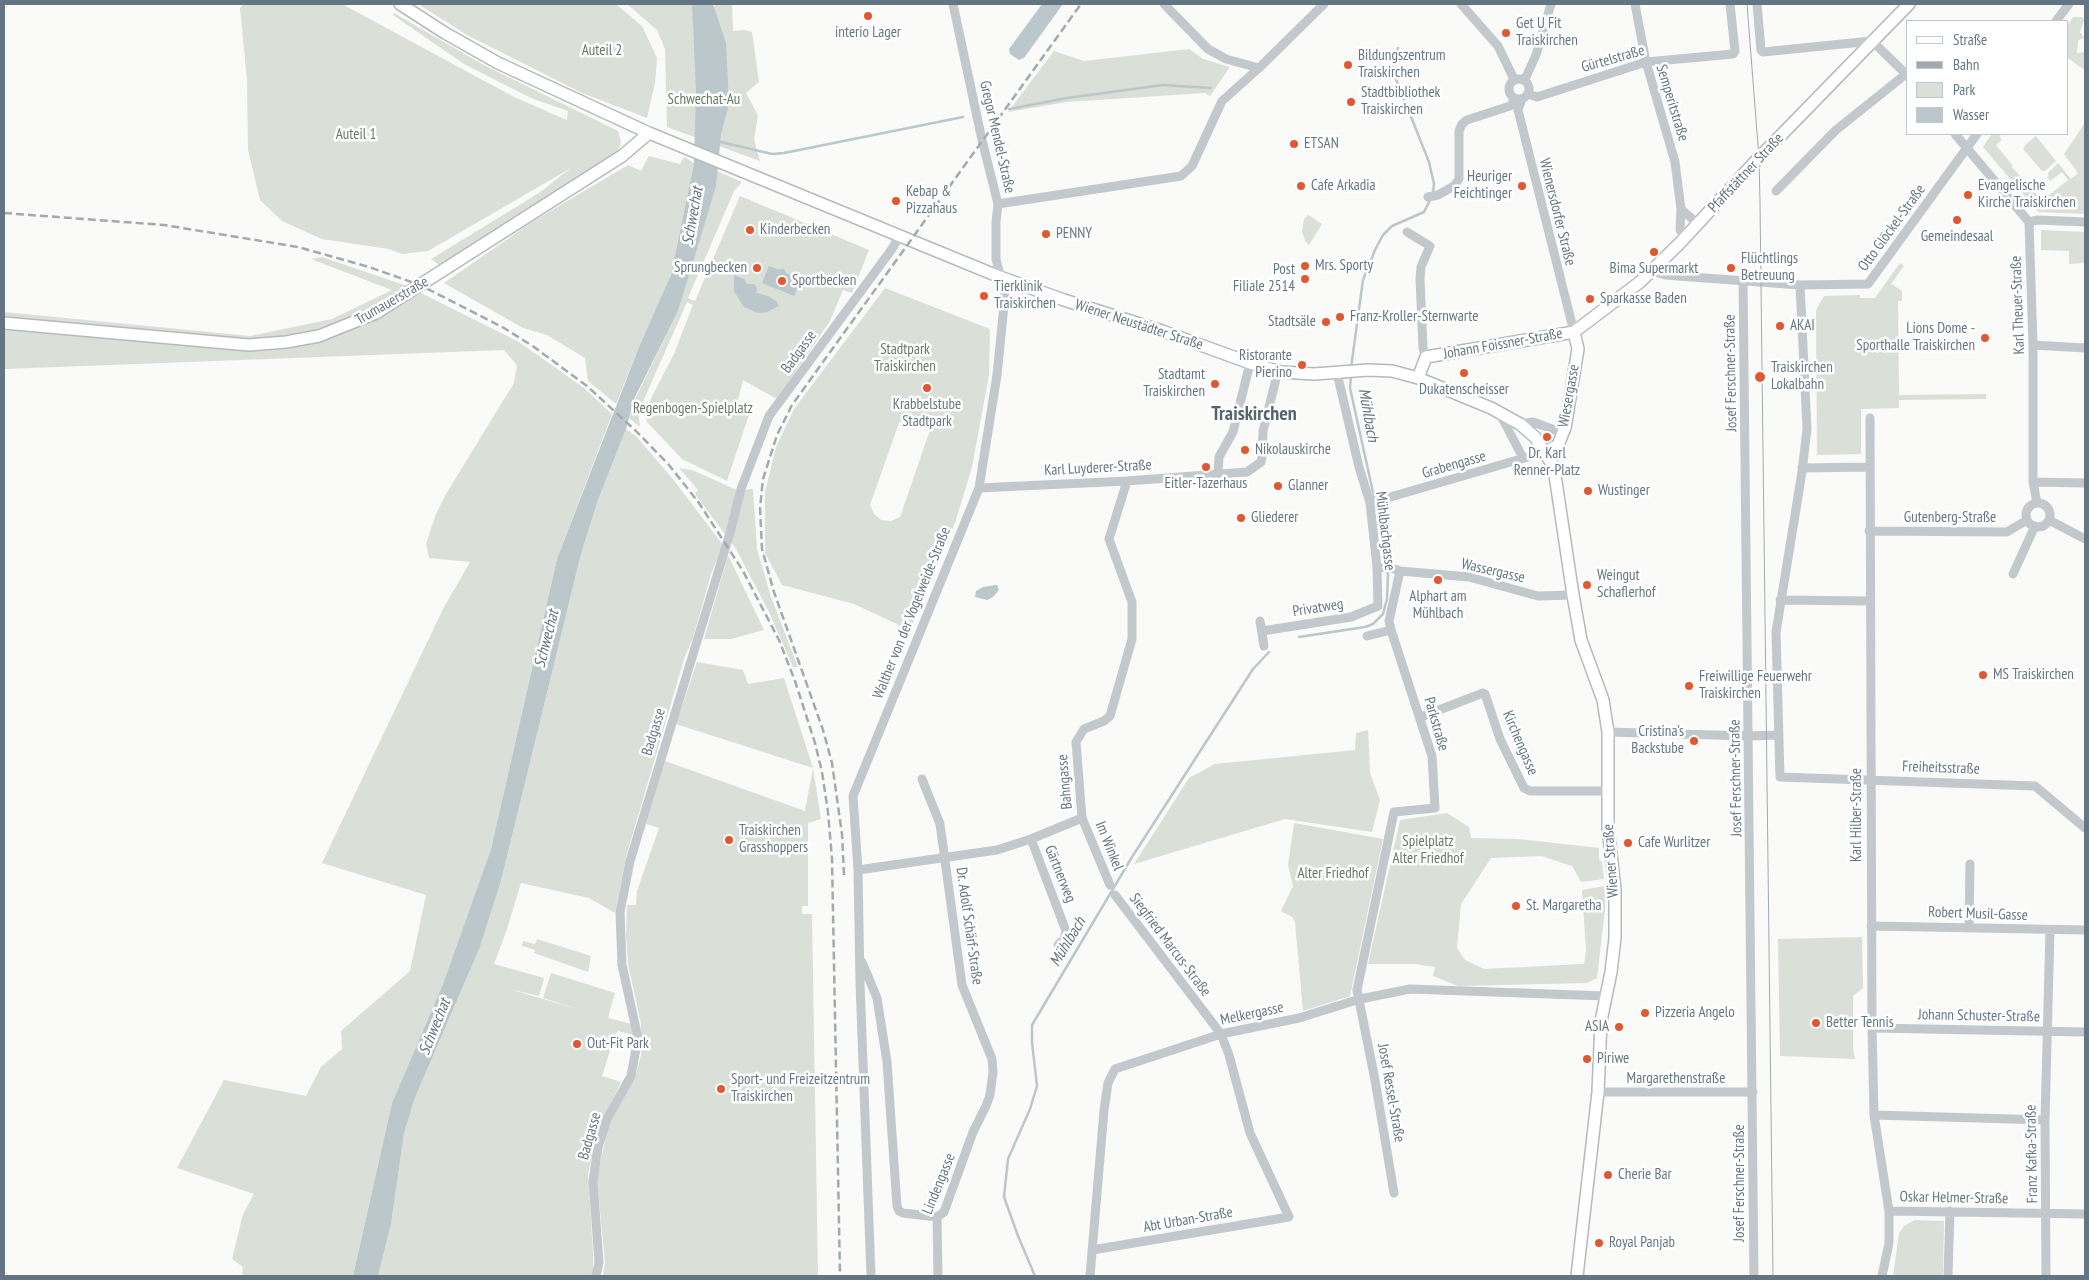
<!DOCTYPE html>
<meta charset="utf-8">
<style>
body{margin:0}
#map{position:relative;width:2089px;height:1280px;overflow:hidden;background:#fafaf8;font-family:"PT Sans Narrow",sans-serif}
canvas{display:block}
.frame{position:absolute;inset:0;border:5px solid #657683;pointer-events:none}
.legend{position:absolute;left:1906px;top:20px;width:162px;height:115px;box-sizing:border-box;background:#fff;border:1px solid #c1c8cd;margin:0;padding:6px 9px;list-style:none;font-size:15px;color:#657683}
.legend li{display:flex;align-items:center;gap:10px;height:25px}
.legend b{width:25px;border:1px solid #c1c8cd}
</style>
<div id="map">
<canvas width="2089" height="1280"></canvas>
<div class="frame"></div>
<ul class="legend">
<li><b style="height:6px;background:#fff"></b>Straße</li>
<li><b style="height:6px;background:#a2aab0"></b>Bahn</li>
<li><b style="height:14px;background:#dadfd7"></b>Park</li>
<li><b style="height:14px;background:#bbc7cb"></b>Wasser</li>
</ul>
</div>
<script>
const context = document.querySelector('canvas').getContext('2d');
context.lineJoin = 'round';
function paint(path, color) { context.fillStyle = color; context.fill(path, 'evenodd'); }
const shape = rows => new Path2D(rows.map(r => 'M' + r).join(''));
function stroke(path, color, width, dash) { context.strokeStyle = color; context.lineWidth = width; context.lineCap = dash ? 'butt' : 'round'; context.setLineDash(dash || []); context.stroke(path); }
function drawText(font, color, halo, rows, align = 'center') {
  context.font = font + ' "PT Sans Narrow",sans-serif'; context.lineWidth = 5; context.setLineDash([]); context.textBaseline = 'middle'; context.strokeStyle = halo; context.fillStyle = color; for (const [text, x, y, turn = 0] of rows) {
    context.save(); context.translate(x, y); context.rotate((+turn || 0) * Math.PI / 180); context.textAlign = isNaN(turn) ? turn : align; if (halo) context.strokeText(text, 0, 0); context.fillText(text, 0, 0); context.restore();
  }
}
paint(shape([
 [244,4,342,4,514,97,567,120,568,111,531,98,464,64,393,15,394,13,482,64,618,131,621,142,618,152,439,265,431,259,539,193,571,168,428,251,402,254,389,249,322,239,282,221,260,200,248,150,247,81,240,8],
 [418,4,616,4,642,26,657,58,655,83,647,118,582,93,467,35],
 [627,4,711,4,720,29,714,7,716,4,732,4,733,31,744,30,752,32,759,82,746,93,758,115,754,140,760,161,667,127,665,49,657,30],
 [2073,17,2082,17,2084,20,2080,32,2084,37,2078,41,2077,53,2085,52,2085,65,2083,69,2068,58,2068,24],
 [1189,49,1203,59,1230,67,1210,96,1205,93,1067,102,1008,112,1054,51,1084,61],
 [2085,123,2085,214,2038,212,1983,147,1992,134,2002,134,1999,136,2002,140,1996,145,2013,166,2012,167,2041,199,2047,194,2049,195,2068,180,2062,172,2050,181,2047,177,2049,175,2047,174,2058,163,2071,179,2078,173,2064,154],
 [2036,136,2056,161,2045,171,2042,171,2023,149,2025,147,2024,146],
 [649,156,680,164,684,157,694,163,671,275,666,288,682,296,716,187,717,171,742,182,734,191,688,298,695,301,740,196,869,250,852,293,843,290,830,321,777,399,743,380,736,408,749,415,727,481,682,459,647,422,645,410,674,354,693,305,687,302,638,413,640,427,629,418,634,401,678,311,681,300,664,292,639,347,616,404,588,381,585,358,547,335,523,328,444,283,532,222,628,165,641,171],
 [1308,215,1322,224,1309,245,1305,241,1302,232,1304,219],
 [2041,230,2085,232,2085,263,2069,264,2069,251,2041,250],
 [322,257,407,286,519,342,584,388,612,414,557,559,491,849,443,984,392,1103,353,1276,242,1276,243,1267,232,1259,243,1214,254,1194,177,1168,224,1080,306,1096,321,1067,342,1049,341,1031,410,971,426,895,322,863,443,609,470,562,429,558,426,544,436,514,446,494,514,383,517,365,504,350,4,369,4,312,250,336,332,319,392,290,311,259],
 [1900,263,1904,266,1891,284,1902,291,1902,301,1898,301,1899,395,1986,394,1986,399,1899,400,1899,408,1861,409,1861,454,1817,455,1816,310,1824,296,1860,295,1860,298,1875,298],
 [885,288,990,329,989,375,972,467,955,523,910,630,854,604,782,585,765,553,765,492,776,447,794,409],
 [916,416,925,419,931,427,900,517,891,521,881,520,874,514,870,505,899,423,907,417],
 [626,429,636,436,672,478,723,545,711,574,693,638,685,656,626,857,615,913,589,898,521,883,506,932,494,964,544,978,539,996,509,989,581,1010,543,998,551,973,615,993,608,1018,632,1024,633,1035,618,1031,615,1035,602,1076,621,1082,598,1131,588,1174,593,1253,593,1274,592,1276,378,1276,391,1224,404,1134,414,1100,480,947,501,881,581,554,598,500],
 [679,468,692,470,737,490,753,489,757,549,771,597,798,667,793,667,769,612,736,549,695,494,698,490],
 [728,555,764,630,731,639,704,639],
 [697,662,743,670,748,684,784,678,813,768,821,819,808,823,808,906,802,906,802,914,812,914,818,1276,603,1276,605,1262,597,1179,608,1127,636,1074,641,1055,641,1024,628,964,626,936,627,905,636,905,637,891,659,828,646,824,665,761,805,811,813,768,676,724],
 [1368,730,1370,773,1380,800,1372,832,1285,819,1134,864,1189,778,1215,764,1355,750,1356,733],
 [1447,813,1469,827,1471,838,1518,839,1599,848,1599,860,1602,862,1604,879,1581,882,1572,866,1541,856,1491,858,1461,904,1457,948,1465,960,1484,969,1584,964,1586,950,1582,890,1605,886,1605,910,1597,978,1587,983,1458,986,1433,976,1435,967,1415,964,1368,964,1400,820],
 [1294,823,1383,839,1350,996,1303,1011,1295,922,1292,917,1281,911,1293,886,1288,865],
 [1862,937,1863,988,1853,996,1853,1049,1855,1059,1780,1056,1778,939],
 [537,939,591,956,588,972,534,953,535,950,522,946,523,941,535,944],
 [1915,1220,1944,1221,1943,1276,1893,1276,1899,1233,1905,1225]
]), '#dadfd7');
paint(shape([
 [692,4,713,4,726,43,729,104,721,134,716,187,678,311,634,399,626,429,598,500,581,554,501,881,480,947,414,1100,404,1134,391,1224,378,1276,353,1276,392,1103,443,984,491,849,557,559,639,347,671,275,694,163,696,90],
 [1042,4,1063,4,1024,58,1019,60,1010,54,1009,49],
 [769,266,780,270,783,268,786,273,801,280,794,296,762,283],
 [734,275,744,279,747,284,754,284,757,288,756,293,768,296,776,301,779,306,767,312,761,313,755,312,744,307,734,291],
 [995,585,997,585,999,590,993,597,987,600,975,597,976,591,983,587]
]), '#bbc7cb');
stroke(shape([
 [1398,48,1392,69,1429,162,1434,184,1433,193],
 [1009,109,1067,98,1163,85,1211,88],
 [717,141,772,154,784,153,963,117],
 [1351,368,1363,280,1375,250,1383,235,1392,226,1424,212,1431,198],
 [1299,637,1365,627,1373,624,1383,614,1387,599,1388,575,1378,515,1350,388,1351,376],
 [1035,1276,1018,1236,1004,1197,1008,1159,1030,1109,1037,1086,1032,1042,1032,1025,1132,857,1253,669,1269,652]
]), '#bbc7cb', 2.5);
const major = shape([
 [400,4,445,33,498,63,649,133,1000,277,1064,300,1162,331,1250,363,1281,372,1314,374,1368,370,1392,371,1418,378,1491,408,1520,424,1535,437,1552,464,1555,475,1573,595,1581,640,1603,700,1608,732,1608,828,1615,889,1615,938,1611,972,1601,1021,1598,1092,1577,1276],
 [4,323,249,345,286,342,319,336,376,313,622,156,649,133],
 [1418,378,1426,357,1574,332,1640,282,1680,243,1753,164,1909,4],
 [1545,452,1558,445,1565,428,1578,349,1574,332]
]);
stroke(major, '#b5babe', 14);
stroke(shape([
 [1164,4,1208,49,1226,59,1259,68],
 [1461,4,1498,46,1514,79],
 [1635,4,1646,62,1675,162,1681,209,1680,230,1686,237],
 [1757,4,1761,50,1763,52,1872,41,1908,76],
 [2056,21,2069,4],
 '1509 89a10 10 0 1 1 20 0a10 10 0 1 1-20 0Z',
 [1525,79,1536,55,1551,4],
 [1528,94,1537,97,1646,62,1733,54,1735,51,1730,4],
 [1522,99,1518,110,1574,332],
 [1955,134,2029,222,2033,345,2033,482,2037,503],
 [1776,191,1836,130,1906,74],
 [1428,197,1438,195,1454,186,1459,179,1459,131,1462,124,1467,120,1510,106,1515,99],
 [998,204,1181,176,1192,166,1222,101,1259,68,1324,4],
 [1681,209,1698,224],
 [2029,222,2038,220,2085,222],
 [1407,232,1430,246,1421,267,1420,279,1423,348,1426,357],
 [1652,271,1665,275,1800,285,1868,284,1977,134],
 [1743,280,1754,1276],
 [1800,285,1807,429,1802,472,1776,632,1780,777,2035,786,2085,828],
 [2033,345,2085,348],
 [1499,412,1523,458],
 [1870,418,1872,1028,1874,1115,1889,1211],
 [1520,424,1533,422,1563,433],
 [1802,468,1869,467],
 [1218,474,1219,457,1233,432,1250,363],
 [2033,482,2085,483],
 [979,488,1127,481,1247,472,1261,462,1262,457,1263,431,1278,371],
 [1370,503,1545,452],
 '2026 515a12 12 0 1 1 24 0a12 12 0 1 1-24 0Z',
 [2049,520,2085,539],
 [1869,531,2007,532,2027,520],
 [1377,567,1392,568,1400,571,1469,577,1538,596,1573,595],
 [2013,574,2035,526],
 [1780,600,1870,601],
 [1260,621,1264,646],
 [1391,630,1432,756,1435,808,1394,812,1357,990,1375,1080,1394,1193],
 [1262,631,1351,617,1378,606,1377,567,1370,503,1359,467,1337,373],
 [1367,636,1391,630,1389,621,1400,571],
 [1421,717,1483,693,1485,694,1500,739,1524,788,1530,791,1607,791],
 [1608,732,1749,736,1778,735],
 [922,779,940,824,962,985,992,1059,993,1072,990,1095,986,1106,973,1132,944,1212,937,1217],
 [1082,818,1110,885],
 [1031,839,1066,931,1064,939,1058,945],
 [858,870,997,850,1031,839,1082,818,1076,742,1084,729,1104,721,1110,716,1132,639,1132,602,1109,539,1127,481],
 [1871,926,2085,930],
 [1969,927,1970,864],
 [862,962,877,998,887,1062,897,1206,899,1211,903,1213,937,1217],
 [1872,1028,2085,1032],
 [1598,1092,1753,1092],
 [1874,1115,2045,1120],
 [937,1217,938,1276],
 [1092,1250,1289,1217,1250,1133,1229,1055,1221,1034,1115,895],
 [596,1276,599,1262,593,1182,598,1147,607,1119,631,1076,638,1038,622,965,620,912,630,861,730,533,741,489,769,416,892,249,899,236],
 [871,1276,860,983,858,870,853,796,979,488,997,375,1005,296,996,259,996,222,998,204,982,140,953,4],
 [1090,1276,1104,1110,1108,1083,1115,1069,1221,1034,1299,1018,1360,999,1410,989,1605,996],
 [1882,1276,1889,1243,1889,1211,2085,1214],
 [1948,1276,1950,1211],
 [2046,1276,2045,1120,2050,930]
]), '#c3c8cc', 9);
stroke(major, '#fff', 11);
stroke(shape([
 [1747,4,1759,158,1760,202,1773,1276]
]), '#a2aab0', 1);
stroke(shape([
 [4,213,164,225,298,247,369,267,420,285,504,328,534,347,587,386,636,431,669,465,699,503,743,571,779,640,795,681,815,743,822,772,828,812,832,859,840,1276],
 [844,875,842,834,832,763,823,730,774,592,762,549,760,508,763,479,777,435,792,405,1081,4]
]), '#a2aab0', 2.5, [8, 4]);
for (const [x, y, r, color] of [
 [868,16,5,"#e4572e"],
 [1506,33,5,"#e4572e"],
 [1348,65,5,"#e4572e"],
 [1351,102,5,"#e4572e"],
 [1294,144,5,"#e4572e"],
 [1301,186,5,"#e4572e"],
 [1522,186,5,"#e4572e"],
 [1968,195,5,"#e4572e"],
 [896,201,5,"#e4572e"],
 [1957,220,5,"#e4572e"],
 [750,230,5,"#e4572e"],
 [1046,234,5,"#e4572e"],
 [1654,252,5,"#e4572e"],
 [1305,266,5,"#e4572e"],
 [757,268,5,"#e4572e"],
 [1731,268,5,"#e4572e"],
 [1305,279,5,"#e4572e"],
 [782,281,5,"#e4572e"],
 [984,296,5,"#e4572e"],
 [1590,299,5,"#e4572e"],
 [1340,317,5,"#e4572e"],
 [1326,322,5,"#e4572e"],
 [1780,326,5,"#e4572e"],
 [1985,338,5,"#e4572e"],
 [1302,365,5,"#e4572e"],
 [1464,373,5,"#e4572e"],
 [1760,377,6,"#e4572e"],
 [1215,384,5,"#e4572e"],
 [927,388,5,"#e4572e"],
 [1547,437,5,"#e4572e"],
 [1245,450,5,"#e4572e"],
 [1206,467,5,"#e4572e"],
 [1278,486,5,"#e4572e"],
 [1588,491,5,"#e4572e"],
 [1241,518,5,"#e4572e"],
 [1438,580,5,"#e4572e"],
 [1587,585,5,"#e4572e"],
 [1983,675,5,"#e4572e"],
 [1689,686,5,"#e4572e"],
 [1694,741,5,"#e4572e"],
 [729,840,5,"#e4572e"],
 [1628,843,5,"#e4572e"],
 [1516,906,5,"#e4572e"],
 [1645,1013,5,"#e4572e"],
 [1816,1023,5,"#e4572e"],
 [1619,1027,5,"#e4572e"],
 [577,1044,5,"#e4572e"],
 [1587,1059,5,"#e4572e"],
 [721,1089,5,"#e4572e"],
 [1608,1175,5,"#e4572e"],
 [1599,1243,5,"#e4572e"]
]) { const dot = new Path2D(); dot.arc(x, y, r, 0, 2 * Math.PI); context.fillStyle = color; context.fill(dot); stroke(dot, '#fff', 2); }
drawText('15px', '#657683', '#fff', [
 ["Get U Fit",1516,24],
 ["Traiskirchen",1516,41],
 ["interio Lager",868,33,"center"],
 ["Bildungszentrum",1358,56],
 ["Traiskirchen",1358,73],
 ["Stadtbibliothek",1361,93],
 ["Traiskirchen",1361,110],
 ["ETSAN",1304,144],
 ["Heuriger",1512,177,"right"],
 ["Feichtinger",1512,194,"right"],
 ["Cafe Arkadia",1311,186],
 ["Evangelische",1978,186],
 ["Kirche Traiskirchen",1978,203],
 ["Kebap &",906,192],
 ["Pizzahaus",906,209],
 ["Kinderbecken",760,230],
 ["PENNY",1056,234],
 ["Gemeindesaal",1957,237,"center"],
 ["Flüchtlings",1741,259],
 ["Betreuung",1741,276],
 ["Mrs. Sporty",1315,266],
 ["Sprungbecken",747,268,"right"],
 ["Bima Supermarkt",1654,269,"center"],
 ["Post",1295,270,"right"],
 ["Filiale 2514",1295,287,"right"],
 ["Sportbecken",792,281],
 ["Tierklinik",994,287],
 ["Traiskirchen",994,304],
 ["Sparkasse Baden",1600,299],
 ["Franz-Kroller-Sternwarte",1350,317],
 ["Stadtsäle",1316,322,"right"],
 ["AKAI",1790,326],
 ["Lions Dome -",1975,329,"right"],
 ["Sporthalle Traiskirchen",1975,346,"right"],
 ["Ristorante",1292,356,"right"],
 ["Pierino",1292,373,"right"],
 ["Traiskirchen",1771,368],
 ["Lokalbahn",1771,385],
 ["Stadtamt",1205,375,"right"],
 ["Traiskirchen",1205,392,"right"],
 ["Dukatenscheisser",1464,390,"center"],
 ["Krabbelstube",927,405,"center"],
 ["Stadtpark",927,422,"center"],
 ["Nikolauskirche",1255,450],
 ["Dr. Karl",1547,454,"center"],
 ["Renner-Platz",1547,471,"center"],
 ["Eitler-Tazerhaus",1206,484,"center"],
 ["Glanner",1288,486],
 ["Wustinger",1598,491],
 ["Gliederer",1251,518],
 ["Weingut",1597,576],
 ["Schaflerhof",1597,593],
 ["Alphart am",1438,597,"center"],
 ["Mühlbach",1438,614,"center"],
 ["MS Traiskirchen",1993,675],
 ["Freiwillige Feuerwehr",1699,677],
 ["Traiskirchen",1699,694],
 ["Cristina’s",1684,732,"right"],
 ["Backstube",1684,749,"right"],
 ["Traiskirchen",739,831],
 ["Grasshoppers",739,848],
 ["Cafe Wurlitzer",1638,843],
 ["St. Margaretha",1526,906],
 ["Pizzeria Angelo",1655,1013],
 ["Better Tennis",1826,1023],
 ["ASIA",1609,1027,"right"],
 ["Out-Fit Park",587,1044],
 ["Piriwe",1597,1059],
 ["Sport- und Freizeitzentrum",731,1080],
 ["Traiskirchen",731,1097],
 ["Cherie Bar",1618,1175],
 ["Royal Panjab",1609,1243]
], 'left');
drawText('15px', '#687a64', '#fff', [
 ["Auteil 2",602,51],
 ["Schwechat-Au",704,100],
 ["Auteil 1",356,135],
 ["Stadtpark",905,350],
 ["Traiskirchen",905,367],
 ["Regenbogen-Spielplatz",693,409],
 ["Spielplatz",1428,842],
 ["Alter Friedhof",1428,859],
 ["Alter Friedhof",1333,874]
]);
drawText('15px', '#657683', '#fff', [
 ["Gürtelstraße",1613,59,-16],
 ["Semperitstraße",1672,103,73],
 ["Gregor Mendel-Straße",997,137,77],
 ["Pfaffstättner Straße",1746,173,-47],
 ["Wienersdorfer Straße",1557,212,76],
 ["Otto Glöckel-Straße",1892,228,-54],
 ["Trumauerstraße",392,301,-30],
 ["Karl Theuer-Straße",2018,305,-92],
 ["Wiener Neustädter Straße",1139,325,18],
 ["Johann Foissner-Straße",1503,344,-10],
 ["Badgasse",799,352,-54],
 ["Josef Ferschner-Straße",1731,373,-91],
 ["Wiesergasse",1569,396,-80],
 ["Grabengasse",1454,465,-16],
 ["Karl Luyderer-Straße",1098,468,-3],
 ["Gutenberg-Straße",1950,518],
 ["Mühlbachgasse",1385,531,83],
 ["Wassergasse",1493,571,13],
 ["Privatweg",1318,608,-9],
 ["Walther von der Vogelweide-Straße",912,613,-68],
 ["Parkstraße",1436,724,74],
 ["Badgasse",654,732,-73],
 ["Kirchengasse",1520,743,67],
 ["Freiheitsstraße",1941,768,2],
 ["Josef Ferschner-Straße",1736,778,-91],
 ["Bahngasse",1065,782,-95],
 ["Karl Hilber-Straße",1857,815,-90],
 ["Im Winkel",1109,846,68],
 ["Wiener Straße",1611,861,-94],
 ["Gärtnerweg",1060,874,68],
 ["Robert Musil-Gasse",1978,914,2],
 ["Dr. Adolf Schärf-Straße",969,926,82],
 ["Siegfried Marcus-Straße",1170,945,53],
 ["Melkergasse",1252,1014,-12],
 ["Johann Schuster-Straße",1979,1016,1],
 ["Margarethenstraße",1676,1079],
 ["Josef Ressel-Straße",1391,1093,80],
 ["Badgasse",590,1136,-74],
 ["Franz Kafka-Straße",2032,1154,-91],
 ["Josef Ferschner-Straße",1740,1183,-90],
 ["Lindengasse",939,1184,-68],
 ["Oskar Helmer-Straße",1954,1198,1],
 ["Abt Urban-Straße",1188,1220,-10]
]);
drawText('italic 16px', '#60757c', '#fff', [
 ["Schwechat",693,216,-80],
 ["Mühlbach",1368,415,80],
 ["Schwechat",547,639,-76],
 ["Mühlbach",1068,942,-59],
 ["Schwechat",435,1027,-68]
]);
drawText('bold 20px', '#57646e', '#fff', [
 ["Traiskirchen",1254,414]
]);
</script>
